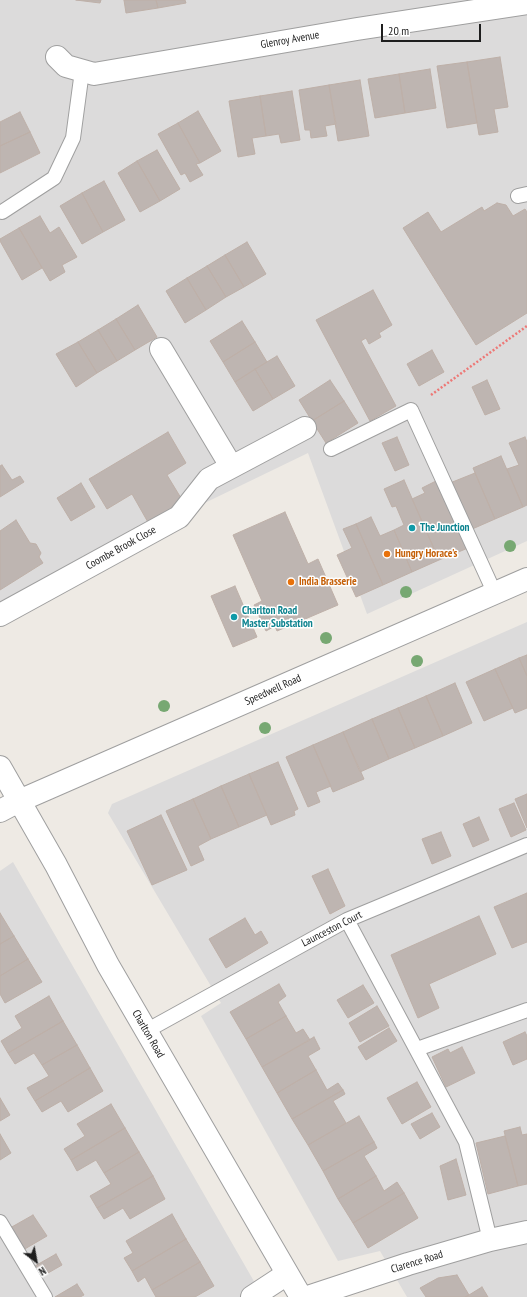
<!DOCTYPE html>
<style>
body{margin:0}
#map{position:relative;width:527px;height:1297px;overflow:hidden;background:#eeeae4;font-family:"PT Sans Narrow",sans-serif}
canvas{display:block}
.north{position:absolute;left:16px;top:1241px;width:40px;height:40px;-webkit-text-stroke:3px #fff;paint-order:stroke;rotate:148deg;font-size:11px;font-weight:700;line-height:16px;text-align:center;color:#1e1e1e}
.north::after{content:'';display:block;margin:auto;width:14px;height:18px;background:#1e1e1e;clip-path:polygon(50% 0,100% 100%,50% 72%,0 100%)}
.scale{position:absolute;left:381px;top:24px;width:100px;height:18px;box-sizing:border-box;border:2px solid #1e1e1e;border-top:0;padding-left:5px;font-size:12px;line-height:14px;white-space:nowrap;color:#1e1e1e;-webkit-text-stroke:3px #fff;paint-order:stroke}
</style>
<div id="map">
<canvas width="527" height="1297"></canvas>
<div class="north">N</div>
<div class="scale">20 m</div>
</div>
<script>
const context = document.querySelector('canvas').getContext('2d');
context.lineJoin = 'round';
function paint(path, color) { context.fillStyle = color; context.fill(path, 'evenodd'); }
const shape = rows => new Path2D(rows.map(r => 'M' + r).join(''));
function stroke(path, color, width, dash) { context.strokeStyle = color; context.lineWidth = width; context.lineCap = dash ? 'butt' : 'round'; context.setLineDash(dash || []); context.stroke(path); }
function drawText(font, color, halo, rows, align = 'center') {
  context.font = font + ' "PT Sans Narrow",sans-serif'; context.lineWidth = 3; context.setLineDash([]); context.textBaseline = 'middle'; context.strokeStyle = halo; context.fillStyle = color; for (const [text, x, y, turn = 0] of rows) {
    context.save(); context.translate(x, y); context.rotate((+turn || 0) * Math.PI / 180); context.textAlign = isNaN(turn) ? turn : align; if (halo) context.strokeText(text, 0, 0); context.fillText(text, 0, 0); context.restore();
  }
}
paint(shape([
 [0,0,527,0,527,541,367,614,308,453,0,602],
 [527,622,527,1297,407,1297,380,1251,338,1261,201,1016,221,1003,108,813,112,804],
 [13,862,263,1297,0,1297,0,871]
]), '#dcdbdb');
const building = shape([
 [76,0,101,0,100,3,76,0],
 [124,0,156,0,158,8,126,13,124,0],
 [156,0,185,0,186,3,158,8,156,0],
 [500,57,508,107,494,109,498,132,479,135,467,62,500,57],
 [467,62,477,123,447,128,437,66,467,62],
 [430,69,436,108,405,113,399,74,430,69],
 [399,74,405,113,375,118,368,79,399,74],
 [360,80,369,136,338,141,329,85,360,80],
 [329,85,336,124,325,126,327,136,311,138,310,130,305,130,299,90,329,85],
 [292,91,300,140,281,143,279,134,266,136,260,96,292,91],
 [260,96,266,136,252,138,255,154,238,157,229,101,260,96],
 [198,111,221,151,200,163,178,123,198,111],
 [20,112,30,132,0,146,0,122,20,112],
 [178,123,200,163,196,164,203,175,190,182,185,173,181,175,158,134,178,123],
 [30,132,40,153,0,173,0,146,30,132],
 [157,150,180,189,160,201,137,161,157,150],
 [137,161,160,201,140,212,118,173,137,161],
 [104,181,125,220,103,232,82,193,104,181],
 [82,193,103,232,82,244,60,206,82,193],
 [497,203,506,205,513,216,525,209,527,212,527,313,476,345,403,228,428,212,441,232,482,207,484,211,497,203],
 [40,216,50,233,59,227,77,257,62,265,65,272,50,281,19,228,40,216],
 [19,228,42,268,22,280,0,241,0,239,19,228],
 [247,242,266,274,244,287,225,255,247,242],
 [225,255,244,287,226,297,207,266,225,255],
 [207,266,226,297,206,310,187,278,207,266],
 [187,278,206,310,185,323,166,291,187,278],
 [373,290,392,325,379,333,381,337,369,344,366,338,361,341,396,406,370,421,316,320,373,290],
 [138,305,157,337,135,350,116,319,138,305],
 [116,319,135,350,117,361,98,330,116,319],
 [242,321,255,342,223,362,210,341,242,321],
 [98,330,117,361,97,373,78,342,98,330],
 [78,342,97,373,76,387,56,354,78,342],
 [255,342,267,362,235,382,223,362,255,342],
 [432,350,444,372,419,386,407,364,432,350],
 [277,356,295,386,273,399,255,369,277,356],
 [255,369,273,399,253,411,235,382,255,369],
 [330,380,344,401,312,421,299,400,330,380],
 [487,380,500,409,485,415,472,387,487,380],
 [344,401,358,423,326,443,312,421,344,401],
 [168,432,186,463,167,475,184,503,149,524,132,494,107,509,89,479,168,432],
 [397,437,409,465,395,471,382,443,397,437],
 [525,437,527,442,527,505,523,507,507,469,519,465,509,443,525,437],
 [501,456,523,507,495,519,473,468,501,456],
 [2,465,12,480,20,476,24,482,0,497,0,466,2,465],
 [475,473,495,519,470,530,450,483,475,473],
 [404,480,439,560,412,572,394,530,404,525,396,506,392,507,384,489,404,480],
 [438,480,468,548,439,560,412,499,425,493,422,488,438,480],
 [81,483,95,507,71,521,57,498,81,483],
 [285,512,308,564,318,559,338,605,277,631,275,626,266,631,254,605,262,601,233,535,285,512],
 [371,517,380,536,394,530,412,572,383,585,356,524,371,517],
 [16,520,30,543,36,544,41,553,39,557,43,563,0,590,0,531,16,520],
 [356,524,383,585,356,597,337,555,352,548,343,529,356,524],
 [235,586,257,637,233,647,211,596,235,586],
 [527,655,527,676,519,658,527,655],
 [519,658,527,676,527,708,515,713,495,669,519,658],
 [495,669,513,708,484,721,466,682,495,669],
 [455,683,472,723,443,736,426,696,455,683],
 [426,696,443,736,415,748,398,708,426,696],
 [398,708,415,748,389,759,372,719,398,708],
 [372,719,389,759,360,772,343,732,372,719],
 [343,732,364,779,333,792,313,745,343,732],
 [313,745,331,786,316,792,320,802,308,807,286,757,313,745],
 [278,762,298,809,294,811,295,815,271,825,249,774,278,762],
 [249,774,267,815,239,827,221,786,249,774],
 [221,786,239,827,211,839,193,799,221,786],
 [527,794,527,828,515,799,527,794],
 [193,799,211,839,198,846,204,860,191,866,166,811,193,799],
 [514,803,526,830,511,837,499,809,514,803],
 [161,815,187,870,152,885,127,831,161,815],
 [479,817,489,840,473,847,463,824,479,817],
 [441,832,451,856,432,864,422,839,441,832],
 [328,869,345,906,330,914,312,876,328,869],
 [527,893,527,942,512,948,494,907,527,893],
 [0,913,14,936,0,944,0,913],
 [479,916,496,954,429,984,439,1008,418,1018,391,955,479,916],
 [245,918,255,935,261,931,268,943,226,968,209,939,245,918],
 [14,936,28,959,0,976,0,944,14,936],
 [28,959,42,982,5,1003,0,994,0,976,28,959],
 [279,984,286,996,278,1002,286,1016,246,1039,230,1012,279,984],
 [363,985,374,1003,348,1018,337,1000,363,985],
 [49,996,63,1021,8,1053,1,1041,22,1028,15,1016,49,996],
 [377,1006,389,1026,360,1042,349,1023,377,1006],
 [286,1016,296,1033,303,1029,310,1040,262,1067,246,1039,286,1016],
 [63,1021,77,1045,42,1065,34,1053,15,1064,8,1053,63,1021],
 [389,1028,397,1041,366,1060,358,1047,389,1028],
 [525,1032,527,1036,527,1059,513,1065,503,1042,525,1032],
 [314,1037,320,1049,308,1056,316,1070,277,1093,262,1067,314,1037],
 [77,1045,90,1068,35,1101,27,1088,49,1076,42,1065,77,1045],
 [462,1047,475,1073,446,1087,432,1057,448,1049,450,1053,462,1047],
 [90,1068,103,1091,68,1112,61,1101,42,1112,35,1101,90,1068],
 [316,1070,327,1090,338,1083,343,1090,292,1119,277,1093,316,1070],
 [417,1082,431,1107,402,1124,387,1098,417,1082],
 [343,1090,345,1094,333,1101,346,1123,308,1145,292,1119,343,1090],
 [0,1098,10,1115,0,1121,0,1098],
 [111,1104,125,1128,71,1160,64,1149,85,1136,77,1124,111,1104],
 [432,1113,440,1127,420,1139,411,1124,432,1113],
 [359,1116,374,1142,323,1171,308,1145,359,1116],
 [520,1127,522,1135,527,1134,527,1184,518,1186,504,1131,520,1127],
 [125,1128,139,1152,104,1173,96,1160,77,1171,71,1160,125,1128],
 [0,1134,11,1153,0,1160,0,1134],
 [505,1136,518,1186,488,1194,476,1143,505,1136],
 [374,1142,377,1148,364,1156,376,1176,338,1199,323,1171,374,1142],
 [139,1152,153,1176,97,1208,90,1196,111,1184,104,1173,139,1152],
 [456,1159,466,1195,448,1200,440,1166,456,1159],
 [153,1176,165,1199,130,1219,123,1208,104,1219,97,1208,153,1176],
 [376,1176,384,1191,397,1182,404,1193,353,1223,338,1199,376,1176],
 [404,1193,418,1218,368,1248,353,1223,404,1193],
 [172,1214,186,1239,132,1271,124,1258,133,1253,126,1241,172,1214],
 [33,1215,47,1236,23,1250,10,1228,33,1215],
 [186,1239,200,1262,152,1290,145,1277,138,1282,132,1271,186,1239],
 [56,1254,62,1265,41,1277,35,1266,56,1254],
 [200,1262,214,1286,195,1297,156,1297,152,1290,200,1262],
 [457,1275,469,1295,465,1297,426,1297,420,1288,438,1278,457,1275],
 [77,1284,84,1295,80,1297,55,1297,77,1284],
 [482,1287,488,1297,465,1297,469,1295,482,1287]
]);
paint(building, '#beb5b1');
stroke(building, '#beb0a8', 1);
const service = shape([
 [518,196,527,194],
 [2,212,54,178,73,138,82,71],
 [331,449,411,410,495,594],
 [347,920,466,1142,490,1240],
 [146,1031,347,920,527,845],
 [417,1049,527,1010],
 [0,1222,45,1297]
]);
const minor = shape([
 [57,57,66,66,94,74,357,29,527,3],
 [161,349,231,466],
 [0,615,179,517,209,479,305,428],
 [252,1297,287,1274],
 [308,1297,408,1264,490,1240,527,1232]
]);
const tertiary = shape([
 [0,767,56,865,108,965,301,1297],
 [0,811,19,801,527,579]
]);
stroke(service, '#9f9f9f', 16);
stroke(minor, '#9f9f9f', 24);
stroke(tertiary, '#9f9f9f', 24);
stroke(shape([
 [431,395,527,326]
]), '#ed7876', 2.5, [2, 2]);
stroke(service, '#fff', 14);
stroke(minor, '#fff', 22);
stroke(tertiary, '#fff', 22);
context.fillStyle = '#77a872';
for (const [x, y] of [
 [510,546],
 [406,592],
 [326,638],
 [417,661],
 [164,706],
 [265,728]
]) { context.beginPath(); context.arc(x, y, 6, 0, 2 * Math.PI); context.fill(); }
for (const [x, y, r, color] of [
 [412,528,4,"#0f9aa8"],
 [387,554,4,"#e8710a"],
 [291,582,4,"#e8710a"],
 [234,617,4,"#0f9aa8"]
]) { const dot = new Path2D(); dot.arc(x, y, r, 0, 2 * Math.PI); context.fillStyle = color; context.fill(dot); stroke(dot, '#fff', 1.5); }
drawText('11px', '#1e1e1e', '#fff', [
 ["Glenroy Avenue",290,40,-10],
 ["Coombe Brook Close",121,548,-29],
 ["Speedwell Road",273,690,-24],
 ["Launceston Court",332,929,-27],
 ["Charlton Road",148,1034,60],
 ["Clarence Road",417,1262,-17]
]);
drawText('bold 11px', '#0d838f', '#fff', [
 ["The Junction",420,528],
 ["Charlton Road",242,611],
 ["Master Substation",242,624]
], 'left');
drawText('bold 11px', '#c56008', '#fff', [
 ["Hungry Horace's",395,554],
 ["India Brasserie",299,582]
], 'left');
</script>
